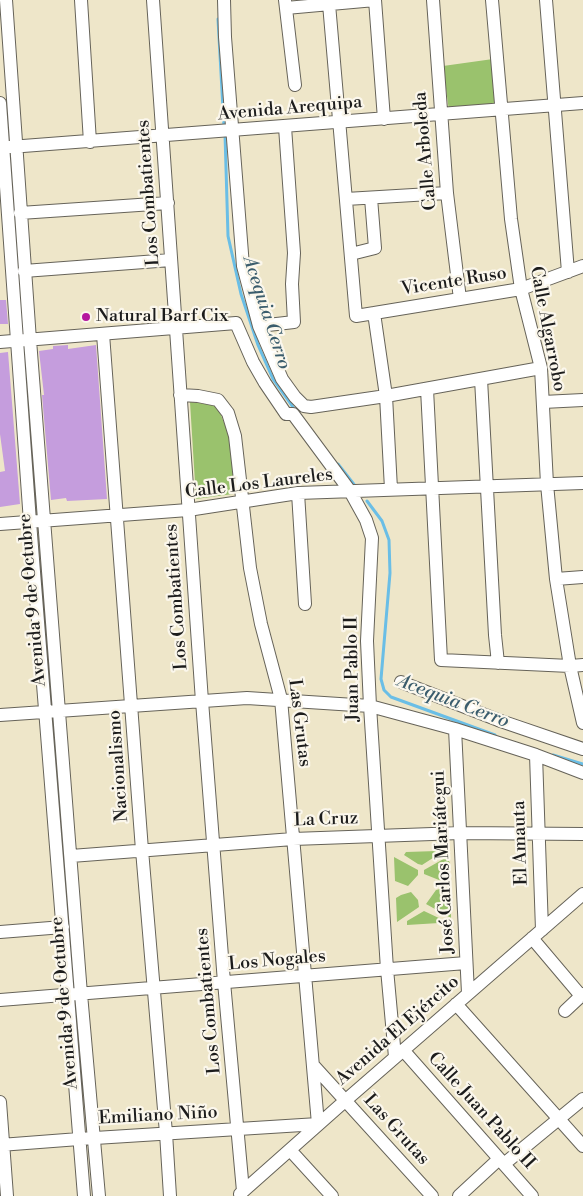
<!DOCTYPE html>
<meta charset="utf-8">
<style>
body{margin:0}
canvas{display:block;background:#eee6c9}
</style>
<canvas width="583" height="1196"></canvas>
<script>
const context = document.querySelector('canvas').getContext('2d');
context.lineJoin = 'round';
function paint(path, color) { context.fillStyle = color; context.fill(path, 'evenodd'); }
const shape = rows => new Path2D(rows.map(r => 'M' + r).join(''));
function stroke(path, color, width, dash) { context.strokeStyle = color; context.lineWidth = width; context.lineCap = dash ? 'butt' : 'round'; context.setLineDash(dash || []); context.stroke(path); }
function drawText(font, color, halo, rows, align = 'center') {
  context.font = font + ' "Libre Bodoni",serif'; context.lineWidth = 4.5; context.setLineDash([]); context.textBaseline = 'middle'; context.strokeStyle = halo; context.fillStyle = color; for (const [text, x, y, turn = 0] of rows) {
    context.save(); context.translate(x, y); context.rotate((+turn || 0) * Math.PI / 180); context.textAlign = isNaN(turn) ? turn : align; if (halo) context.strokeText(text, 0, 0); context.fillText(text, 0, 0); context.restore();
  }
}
paint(shape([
 [493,59,496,107,449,111,443,66],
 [190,402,217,405,229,435,231,450,234,475,233,494,196,499],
 [437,851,438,853,436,856,422,865,418,864,404,855,406,852],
 [394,857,418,870,418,875,408,886,395,881],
 [447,857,450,863,449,884,424,874,424,870],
 [440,889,451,894,451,918,426,904,436,890],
 [411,892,418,900,419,907,397,922,396,898,401,895],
 [424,911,441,919,441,921,439,923,407,925,407,921]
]), '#9ac26d');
stroke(shape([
 [218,19,224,127],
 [225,134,228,236,241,294,258,345,273,379,295,410],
 [338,464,356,487],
 [367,501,382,521,389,540,390,573,381,679,384,690,391,697,495,735],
 [553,755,583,764]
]), '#6abee6', 3);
paint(shape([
 [0,300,6,300,8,324,0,324],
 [68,345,68,349,96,345,107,499,67,501,66,498,51,500,42,395,44,395,39,351,53,349,53,346],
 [8,352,20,504,0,507,0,472,5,471,0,434,0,353]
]), '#c59ddd');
const minor = shape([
 [6,0,30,340,81,994,99,1196],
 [81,0,90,142],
 [153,0,202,701,224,982,243,1191],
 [224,0,225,37,243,266,259,326,282,379,295,397,304,406,311,407,386,396,541,368],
 [285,0,295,85],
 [375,0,384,119],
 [433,0,447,193,460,299],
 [492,0,511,219,521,289,541,368,547,484,556,579,570,666,583,723],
 [546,0,568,272],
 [329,4,356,316,521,289,583,266],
 [286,8,375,0],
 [0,103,30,522,84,1196],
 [10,147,583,103],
 [346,199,447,193],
 [20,213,168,203],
 [351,254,375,248,371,198],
 [24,271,171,260],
 [374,313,386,396,391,489],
 [259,326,294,322,292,284,294,253,285,127],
 [103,334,142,850,166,1133,170,1196],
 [0,342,236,323,253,362,265,383,286,414,293,414,350,491,366,520,372,538,367,641,370,706,387,969,395,1057],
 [481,379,495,635,498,663],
 [427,389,441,660,570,666,583,665],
 [543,402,583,400],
 [298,493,305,604],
 [0,524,188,510,298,493,583,483],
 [556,579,583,577],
 [401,682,498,720,583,749],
 [0,715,247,698,370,706,455,729,536,755,583,773],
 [455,729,468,993],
 [536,755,542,930],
 [71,856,293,839,460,833,583,834],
 [0,932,63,927],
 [532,938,581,996],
 [0,1000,466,963],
 [456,1004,583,1146],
 [565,1011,583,994],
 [403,1050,532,1196],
 [313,1065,432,1196],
 [0,1102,7,1196],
 [0,1145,79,1139,318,1124,281,699,261,624,250,568,235,436,228,413,218,400,198,396,180,395],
 [290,1150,332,1196],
 [504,1164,583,1099],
 [240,1194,346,1100,583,894],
 [459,1196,499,1159]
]);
stroke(minor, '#666359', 14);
stroke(minor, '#fff', 12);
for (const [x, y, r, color] of [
 [86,317,5,"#b5179e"]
]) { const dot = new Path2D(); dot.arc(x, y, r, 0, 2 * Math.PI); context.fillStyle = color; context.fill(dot); stroke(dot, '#fbf7ec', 2); }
drawText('18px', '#1c1c1c', '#fbf7ec', [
 ["Avenida Arequipa",290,109,-5],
 ["Calle Arboleda",426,151,-95],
 ["Los Combatientes",149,193,-94],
 ["Vicente Ruso",454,282,-9],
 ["Calle Algarrobo",547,329,79],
 ["Calle Los Laureles",259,484,-7],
 ["Los Combatientes",177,597,-94],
 ["Avenida 9 de Octubre",33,600,-95],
 ["Juan Pablo II",353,669,-91],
 ["Las Grutas",299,723,83],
 ["Nacionalismo",119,766,-94],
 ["La Cruz",326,820,-2],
 ["El Amauta",521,843,-92],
 ["José Carlos Mariátegui",444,862,-93],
 ["Los Nogales",277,961,-5],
 ["Los Combatientes",209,1001,-95],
 ["Avenida 9 de Octubre",65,1003,-95],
 ["Avenida El Ejército",398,1031,-41],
 ["Calle Juan Pablo II",481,1111,48],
 ["Emiliano Niño",158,1116,-3],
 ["Las Grutas",396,1130,48]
]);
drawText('18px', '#1c1c1c', '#fbf7ec', [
 ["Natural Barf Cix",96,317]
], 'left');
drawText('italic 19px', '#3b5d6d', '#fbf7ec', [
 ["Acequia Cerro",266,313,72],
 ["Acequia Cerro",453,702,21]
]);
</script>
